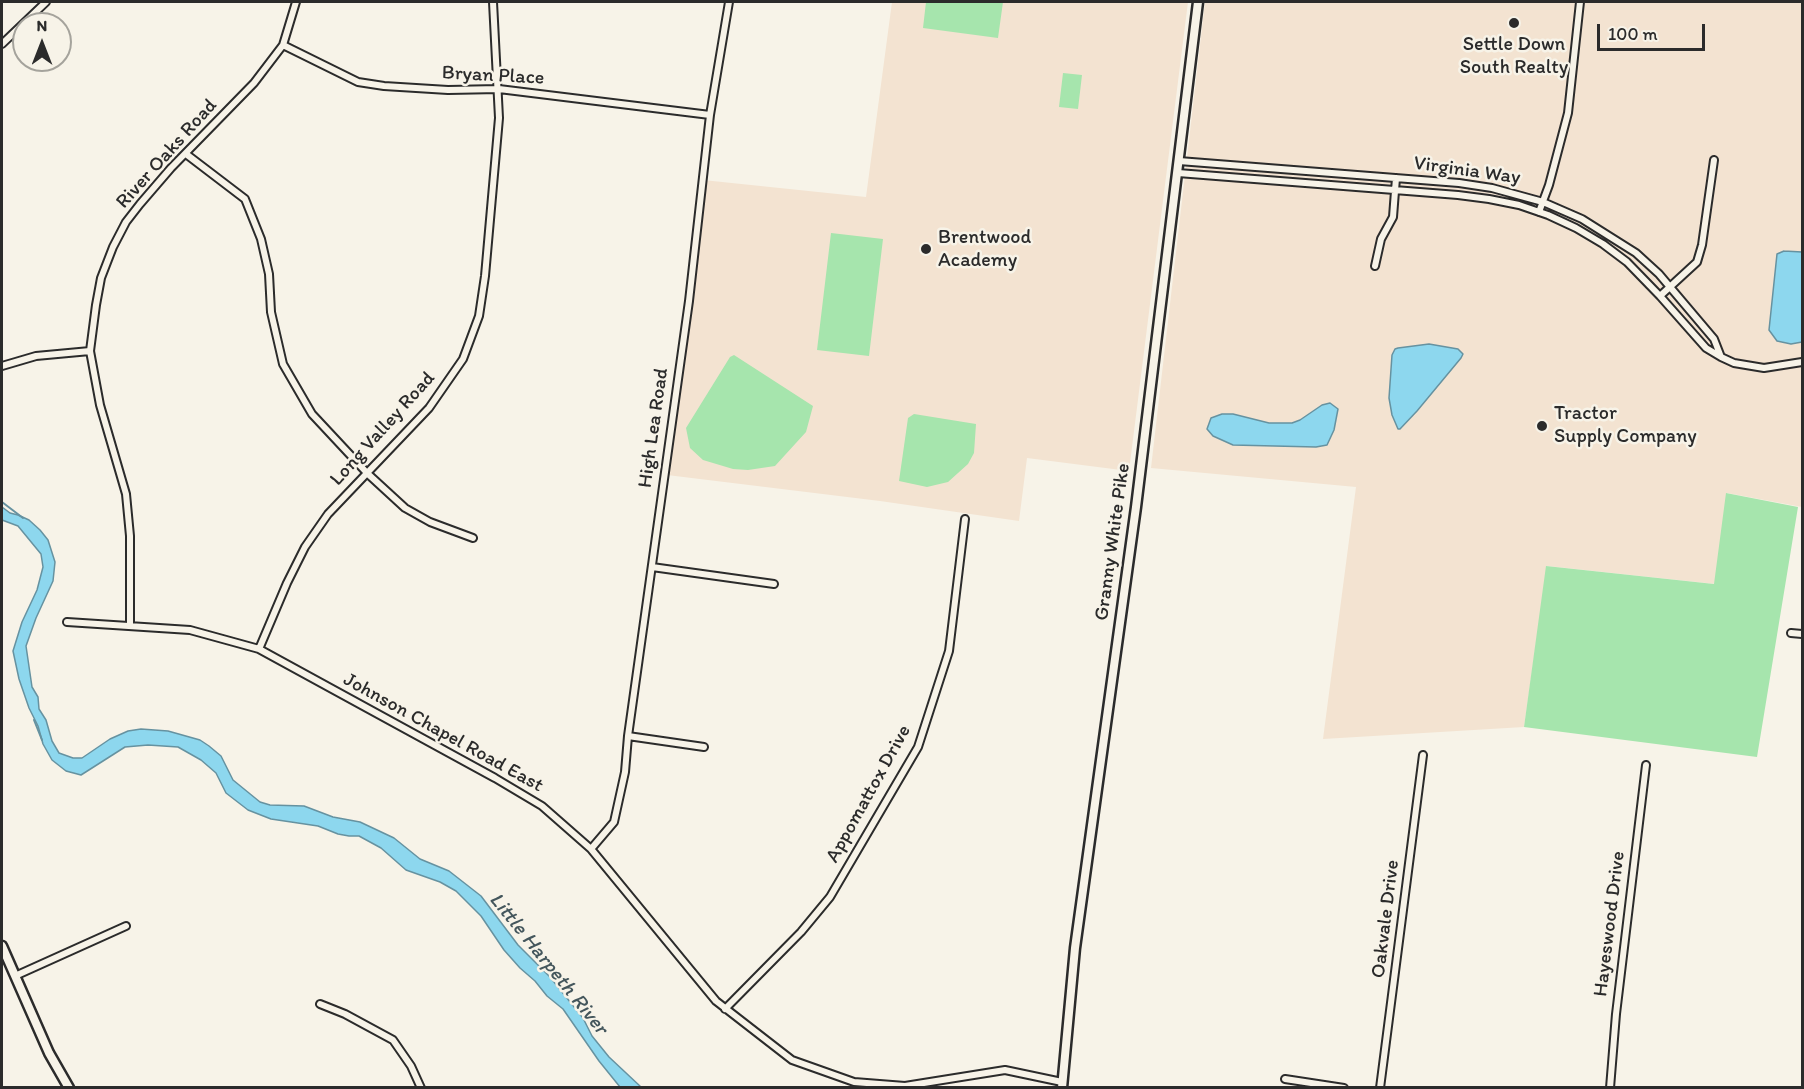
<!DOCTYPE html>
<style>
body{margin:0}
#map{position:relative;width:1804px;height:1089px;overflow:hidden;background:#f7f3e8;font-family:Itim,sans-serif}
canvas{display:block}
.frame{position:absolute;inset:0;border:3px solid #2b2b2b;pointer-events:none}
.north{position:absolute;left:12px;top:12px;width:60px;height:60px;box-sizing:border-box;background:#f7f3e8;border:2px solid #a5a39c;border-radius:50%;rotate:0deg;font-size:16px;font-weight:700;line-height:24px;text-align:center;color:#2b2b2b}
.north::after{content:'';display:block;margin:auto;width:21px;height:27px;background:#2b2b2b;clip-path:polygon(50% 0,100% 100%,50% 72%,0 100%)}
.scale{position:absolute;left:1597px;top:24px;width:108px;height:27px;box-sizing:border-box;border:3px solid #2b2b2b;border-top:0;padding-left:8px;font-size:18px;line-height:21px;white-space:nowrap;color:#2b2b2b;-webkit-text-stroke:4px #f7f3e8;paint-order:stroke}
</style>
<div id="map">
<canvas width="1804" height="1089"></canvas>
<div class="frame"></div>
<div class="north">N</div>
<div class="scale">100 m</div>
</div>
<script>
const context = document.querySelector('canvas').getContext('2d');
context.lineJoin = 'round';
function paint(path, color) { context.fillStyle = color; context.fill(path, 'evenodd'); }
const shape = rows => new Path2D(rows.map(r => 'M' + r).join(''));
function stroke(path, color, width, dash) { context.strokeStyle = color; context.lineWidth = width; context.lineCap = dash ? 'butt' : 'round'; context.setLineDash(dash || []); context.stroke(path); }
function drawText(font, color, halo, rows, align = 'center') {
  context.font = font + ' Itim,sans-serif'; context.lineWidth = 5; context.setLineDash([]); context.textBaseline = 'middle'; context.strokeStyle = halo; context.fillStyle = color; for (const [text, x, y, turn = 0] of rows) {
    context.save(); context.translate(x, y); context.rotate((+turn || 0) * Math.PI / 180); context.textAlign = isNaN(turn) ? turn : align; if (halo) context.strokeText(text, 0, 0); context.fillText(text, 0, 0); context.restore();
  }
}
paint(shape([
 [892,2,1188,2,1129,471,1027,458,1019,521,880,501,667,475,703,180,866,197],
 [1205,2,1802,2,1802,507,1727,493,1715,584,1547,566,1524,727,1323,739,1356,487,1151,468]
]), '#f3e3d1');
paint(shape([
 [926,2,1003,2,998,38,923,28],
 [1063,73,1082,75,1078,109,1059,107],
 [831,233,883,239,869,356,817,350],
 [734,355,813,406,806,432,775,466,748,470,733,469,703,460,690,448,686,428,730,357],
 [914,414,976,424,974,453,968,464,948,482,927,487,899,481,908,418],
 [1726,493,1798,507,1757,757,1524,727,1546,566,1714,584]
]), '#a6e5ad');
const water = shape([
 [1784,251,1802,252,1802,342,1791,344,1777,341,1769,330,1777,254,1784,251],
 [1429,344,1458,349,1463,354,1461,358,1417,411,1400,429,1398,429,1392,415,1389,398,1392,355,1395,349,1398,348,1429,344],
 [1330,403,1338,409,1334,430,1327,445,1316,447,1233,445,1213,436,1207,429,1211,418,1222,414,1233,414,1269,423,1292,423,1300,420,1322,405,1330,403],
 [2,507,10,513,18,515,29,520,40,530,48,540,55,562,53,581,36,618,26,646,32,687,38,697,39,709,46,720,52,741,59,753,73,758,82,758,110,739,128,731,141,729,168,731,200,740,209,746,221,756,233,780,260,802,270,805,304,806,333,817,360,822,394,838,420,859,449,871,481,896,518,945,550,977,583,1018,592,1036,609,1057,641,1087,620,1087,599,1061,563,1009,547,996,535,981,520,968,504,950,481,916,456,891,440,882,406,870,381,848,359,836,349,836,338,834,318,826,271,819,248,810,226,793,216,773,201,760,178,747,148,745,125,747,81,775,66,771,52,760,43,744,38,726,29,708,19,679,13,651,22,622,37,590,43,567,41,554,18,526,2,520,2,507]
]);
paint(water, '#8dd7ee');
stroke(water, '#6692a0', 1.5);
stroke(shape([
 [2,502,23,518],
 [34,720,42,740]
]), '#6692a0', 2);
const street = shape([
 [2,44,46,2],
 [283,45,358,82,384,86,448,90,499,89,710,115],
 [186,154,245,199,261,239,269,274,271,312,283,364,312,414,368,474,405,508,430,522,473,538],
 [1179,161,1459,183,1492,188,1543,202,1582,219,1636,253,1659,274,1714,339,1721,357],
 [1178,173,1458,195,1489,199,1519,205,1548,215,1576,228,1603,244,1627,262,1660,296,1706,348,1721,357,1734,363,1764,368,1802,362],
 [1539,212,1549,185,1568,113,1580,2],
 [1375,266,1381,239,1393,217,1396,178],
 [1660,296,1697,262,1702,245,1714,160],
 [2,366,36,356,90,351],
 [652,567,774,584],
 [67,622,190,630,259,649,495,778,542,806,591,849,716,1001,792,1060,854,1082,905,1086,1005,1070,1062,1082],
 [130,625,130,536,126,494,100,405,90,351,96,305,101,278,113,247,126,222,140,204,171,168,254,83,283,45,296,2],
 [1791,633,1802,634],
 [259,649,287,583,305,547,328,514,429,408,463,359,479,316,485,276,499,118,493,2],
 [628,736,704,747],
 [591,849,614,822,625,772,628,736,689,301,710,115,729,2],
 [15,976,126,926],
 [320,1004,345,1014,393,1040,411,1066,421,1088],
 [725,1009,801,932,830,897,918,747,949,651,965,519],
 [1285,1079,1344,1088],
 [1380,1088,1423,755],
 [1610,1088,1616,1014,1646,765]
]);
const secondary = shape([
 [2,946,49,1053,69,1088],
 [1062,1088,1075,948,1136,507,1198,2]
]);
stroke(street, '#2b2b2b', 10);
stroke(secondary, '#2b2b2b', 13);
stroke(street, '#f7f3e8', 6);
stroke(secondary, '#f7f3e8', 8);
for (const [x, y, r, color] of [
 [1514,23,6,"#2b2b2b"],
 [926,249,6,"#2b2b2b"],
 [1542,426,6,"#2b2b2b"]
]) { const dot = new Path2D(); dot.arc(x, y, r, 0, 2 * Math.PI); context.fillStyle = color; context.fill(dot); stroke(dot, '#f7f3e8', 2); }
drawText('20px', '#2b2b2b', '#f7f3e8', [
 ["Settle Down",1514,45,"center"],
 ["South Realty",1514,68,"center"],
 ["Brentwood",938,238],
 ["Academy",938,261],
 ["Tractor",1554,414],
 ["Supply Company",1554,437]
], 'left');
drawText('20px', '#2b2b2b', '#f7f3e8', [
 ["Bryan Place",493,76,3],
 ["River Oaks Road",167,154,-48],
 ["Virginia Way",1467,171,8],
 ["High Lea Road",654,428,-82],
 ["Long Valley Road",383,429,-48],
 ["Granny White Pike",1113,542,-82],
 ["Johnson Chapel Road East",443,733,29],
 ["Appomattox Drive",869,794,-61],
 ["Oakvale Drive",1386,919,-83],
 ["Hayeswood Drive",1610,924,-83]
]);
drawText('italic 21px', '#44565c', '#f7f3e8', [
 ["Little Harpeth River",548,964,51]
]);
</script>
